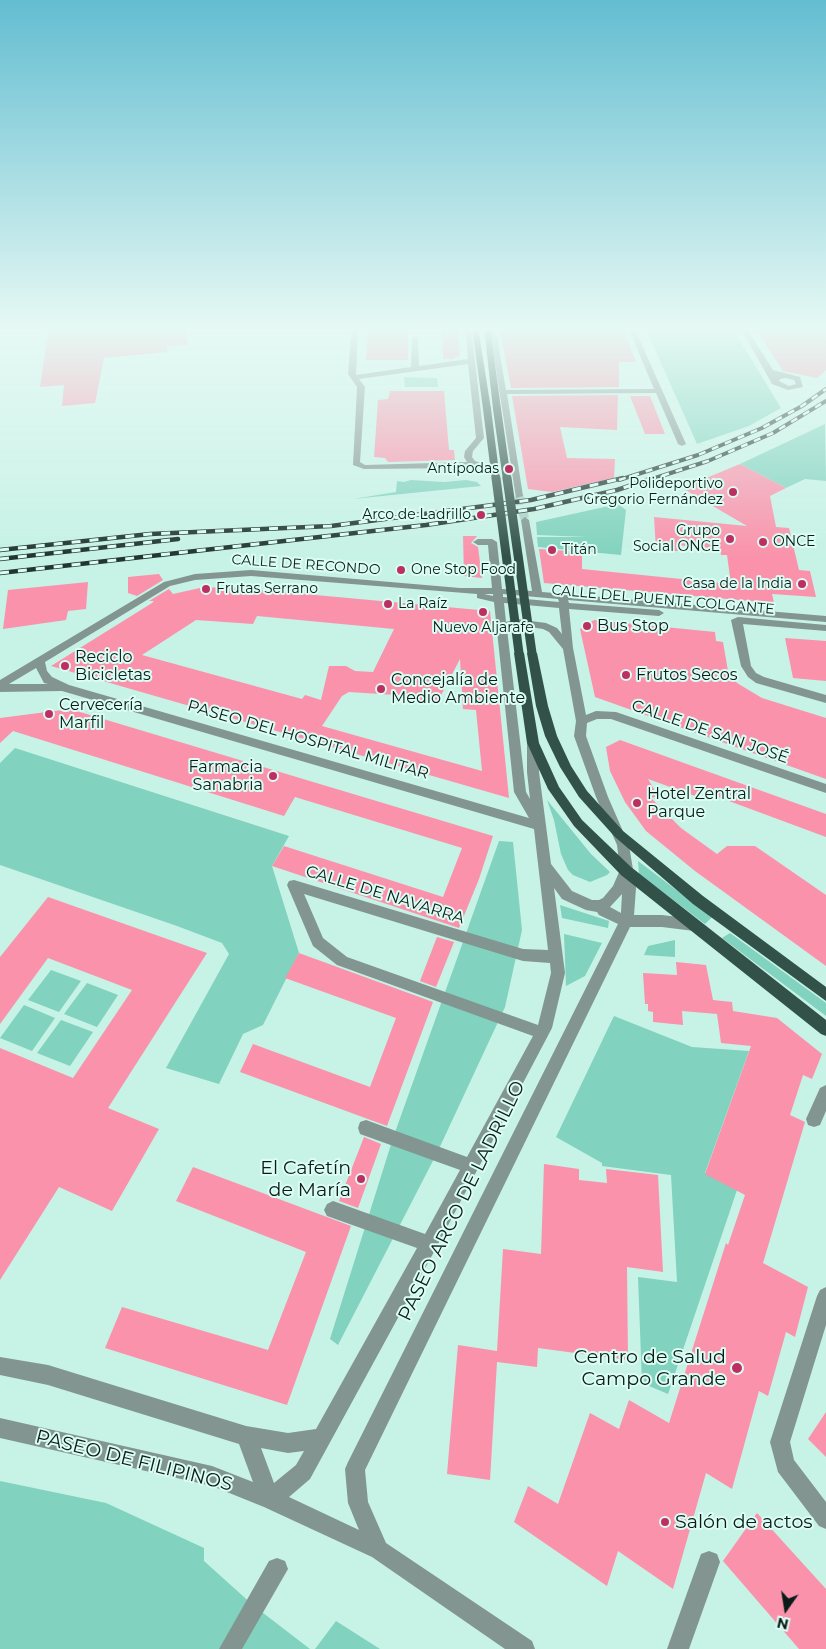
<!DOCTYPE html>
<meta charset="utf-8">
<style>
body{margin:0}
#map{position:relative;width:826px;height:1649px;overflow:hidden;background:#c7f2e6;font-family:Montserrat,sans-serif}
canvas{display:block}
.north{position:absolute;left:761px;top:1584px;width:50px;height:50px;-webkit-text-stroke:4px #dbfdf3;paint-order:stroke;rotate:193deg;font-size:14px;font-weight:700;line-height:20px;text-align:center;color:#0b1c18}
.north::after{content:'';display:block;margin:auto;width:18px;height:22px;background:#0b1c18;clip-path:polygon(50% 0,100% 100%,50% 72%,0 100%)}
</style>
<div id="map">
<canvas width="826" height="1649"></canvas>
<div class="north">N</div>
</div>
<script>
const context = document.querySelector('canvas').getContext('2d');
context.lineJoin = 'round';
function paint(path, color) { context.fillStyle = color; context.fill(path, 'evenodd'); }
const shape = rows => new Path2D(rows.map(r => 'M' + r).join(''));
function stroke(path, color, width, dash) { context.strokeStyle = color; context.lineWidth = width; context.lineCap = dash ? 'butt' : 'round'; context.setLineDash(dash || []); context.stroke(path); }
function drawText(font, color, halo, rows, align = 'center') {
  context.font = font + ' Montserrat,sans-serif'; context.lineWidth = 4; context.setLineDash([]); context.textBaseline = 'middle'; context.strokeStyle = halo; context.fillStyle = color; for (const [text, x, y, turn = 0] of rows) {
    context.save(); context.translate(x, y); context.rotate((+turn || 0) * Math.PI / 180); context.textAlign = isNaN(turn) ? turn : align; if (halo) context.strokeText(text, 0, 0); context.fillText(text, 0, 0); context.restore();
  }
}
paint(shape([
 [645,327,732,327,781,408,749,426,697,444],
 [404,377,437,378,438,387,405,387],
 [825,424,826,481,805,479,786,488,740,464],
 [411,480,444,482,466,480,477,482,481,486,353,499,396,492,397,481,404,482],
 [618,504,626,510,621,555,538,547,537,537,587,537,537,535,536,522],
 [15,748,289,836,272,866,299,953,263,1025,243,1034,219,1084,166,1068,229,954,222,943,177,926,0,865,0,763],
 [547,800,591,854,610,872,607,875,590,882,573,875,568,870,561,854,554,820],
 [499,841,513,842,522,930,505,1007,437,1153,338,1345,330,1339,393,1138],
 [638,861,712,917,705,924,639,874],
 [560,905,609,921,608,928,562,918],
 [730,933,826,1003,826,1016,722,938],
 [564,934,602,943,585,976,566,986],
 [675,940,675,957,644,955,648,946],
 [51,970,81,981,59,1012,28,1000],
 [87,983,118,995,97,1027,64,1014],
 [24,1005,55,1018,32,1051,0,1038],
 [614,1016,692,1047,749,1051,705,1173,737,1190,668,1394,642,1383,638,1277,677,1282,671,1175,602,1166,602,1163,556,1137],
 [61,1020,93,1032,70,1066,37,1053],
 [0,1481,106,1503,204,1548,204,1561,254,1606,310,1649,0,1649],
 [336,1621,380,1649,315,1649]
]), '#81d2be');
paint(shape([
 [49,326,186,326,188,345,167,346,167,352,104,358,95,403,62,406,64,385,40,387],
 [368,326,408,326,408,360,366,360],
 [442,326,457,326,460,355,453,359,443,359],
 [499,326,622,326,636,362,619,362,619,387,511,388],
 [754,326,826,326,826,370,817,378,783,371],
 [390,391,444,391,449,450,454,450,455,460,388,462,385,458,374,457,378,400,388,399],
 [618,395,617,430,560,427,567,458,615,459,614,478,552,492,528,489,512,396],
 [630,396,650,396,665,434,645,434],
 [740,464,786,488,770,496,776,527,789,528,799,570,810,571,816,597,772,594,774,603,544,583,539,549,582,552,582,569,731,584,727,555,721,555,720,549,677,545,678,551,656,550,654,517,747,526,682,488],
 [463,536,477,536,471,543,478,547,482,578,464,576],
 [159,574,163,580,137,596,128,593,128,577],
 [88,582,86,609,68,611,66,620,3,629,8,590],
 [228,587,490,611,509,798,51,666,152,603,154,601,149,601,169,589,173,594,200,588],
 [257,616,394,629,373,672,355,671,346,666,329,666,321,700,305,695,302,699,142,655,196,620,253,624],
 [460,659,463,709,476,710,482,771,322,726,342,696,349,692,412,696,421,702,438,701],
 [594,620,715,632,716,641,723,642,728,671,737,683,762,698,826,718,826,779,595,697,580,629],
 [785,638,826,641,826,681,793,678],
 [70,709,493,836,479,879,459,928,272,866,284,846,443,897,462,848,295,797,284,816,13,731,0,743,0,718],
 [620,740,826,814,826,837,702,791,697,791,695,796,648,779,658,796,651,798,681,828,717,854,727,846,755,846,826,895,826,966,695,871,646,831,625,802,610,771,606,747],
 [48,897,207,953,108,1108,159,1129,112,1211,59,1187,0,1280,0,1048,73,1078,132,990,48,958,0,1024,0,957],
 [437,937,454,942,436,987,420,981],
 [299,953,433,1002,387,1126,240,1072,253,1044,370,1087,396,1018,285,978],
 [676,962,706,965,713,1000,732,1002,733,1011,777,1018,822,1054,812,1079,803,1075,790,1115,805,1122,763,1263,808,1287,795,1337,786,1332,768,1396,759,1391,732,1489,706,1473,673,1589,618,1551,607,1586,514,1522,528,1486,558,1504,590,1413,619,1429,629,1400,669,1423,726,1243,728,1245,745,1195,705,1174,751,1046,721,1043,717,1014,682,1011,683,1025,653,1022,653,1012,648,1011,648,1004,645,1004,643,973,677,975],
 [364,1137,381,1144,358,1208,339,1201],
 [544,1164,579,1169,579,1180,607,1183,606,1169,658,1175,663,1272,627,1267,628,1360,538,1348,537,1367,497,1362,490,1480,447,1474,458,1345,497,1351,503,1249,541,1254],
 [193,1167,351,1226,287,1405,105,1348,122,1307,268,1350,306,1252,176,1201],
 [826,1412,826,1457,808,1439],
 [757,1513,826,1589,826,1649,799,1649,723,1561]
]), '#fa92ab');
stroke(shape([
 [519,496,525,520]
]), '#abd2c7', 9, [9, 5]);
paint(shape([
 [352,327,358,327,356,375,411,367,412,338,415,336,418,338,419,366,468,359,465,327,471,327,484,438,473,451,472,457,475,461,490,466,490,470,472,466,461,468,364,469,353,465,357,387,348,374,352,327],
 [468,364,476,438,465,451,464,457,467,462,365,465,360,462,365,387,359,379,468,364],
 [485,327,491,327,497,337,506,390,654,389,628,327,634,327,686,444,682,446,678,444,656,393,507,394,523,496,516,498,491,337,485,327],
 [740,327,746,327,773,370,800,377,803,387,788,390,772,384,740,327],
 [786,378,794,380,796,384,789,386,779,381,780,379,786,378],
 [525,517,529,520,542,592,826,616,826,622,568,600,569,603,659,610,664,613,659,616,569,609,573,648,586,715,596,711,616,712,826,784,826,793,611,719,597,719,587,723,586,736,608,797,629,845,636,888,634,915,662,915,694,919,699,921,701,925,699,929,694,931,662,927,630,927,365,1470,368,1502,386,1543,532,1641,535,1649,505,1649,372,1557,264,1507,212,1486,0,1438,0,1418,212,1466,253,1482,239,1444,48,1385,0,1375,0,1357,48,1365,246,1426,288,1433,316,1429,417,1248,327,1216,324,1210,327,1204,333,1201,425,1234,460,1170,360,1134,358,1128,360,1122,366,1120,467,1157,533,1036,337,965,313,946,287,885,289,881,294,880,523,949,548,950,534,829,62,691,0,692,0,680,164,582,195,574,251,570,460,588,492,588,488,545,478,545,473,542,478,539,492,539,497,542,502,589,532,591,521,520,525,517],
 [251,576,477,594,477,598,494,602,514,792,529,818,69,685,52,677,47,671,45,662,170,586,195,580,251,576],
 [484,594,493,594,493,596,484,594],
 [503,594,558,599,559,602,503,597,503,594],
 [504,603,559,608,562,634,557,628,546,623,516,619,506,622,504,603],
 [517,625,543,629,549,632,563,649,576,721,574,736,596,797,617,845,620,870,613,886,603,898,599,900,592,900,572,891,551,864,539,772,539,743,533,739,527,743,527,772,530,799,526,792,507,629,517,625],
 [36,668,44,683,48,684,9,684,36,668],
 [554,888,562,899,586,910,597,912,599,915,618,924,348,1462,345,1469,348,1503,359,1530,289,1497,310,1479,435,1250,552,1028,565,973,554,888],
 [304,894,523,961,550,963,551,973,538,1025,347,957,323,938,304,894],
 [622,894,621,912,621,913,610,907,622,894],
 [261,1448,288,1453,304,1451,296,1465,274,1483,261,1448],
 [738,617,826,625,826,631,743,624,751,666,756,673,764,677,826,695,826,703,756,683,748,677,741,666,731,620,738,617],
 [826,1085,826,1111,820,1125,814,1127,808,1125,806,1119,820,1088,826,1085],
 [826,1287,826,1325,790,1442,794,1460,826,1502,826,1529,819,1526,778,1472,770,1442,817,1296,820,1290,826,1287],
 [709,1551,717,1554,720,1562,689,1649,667,1649,701,1554,709,1551],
 [277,1558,285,1561,288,1569,242,1649,219,1649,269,1561,277,1558]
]), '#839590');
paint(shape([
 [472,327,478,327,491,409,487,411,483,409,472,327],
 [484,327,490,327,501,409,497,411,493,409,484,327],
 [519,650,524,653,539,743,559,787,582,820,631,867,826,1020,826,1036,821,1034,621,875,574,826,548,789,527,743,514,653,519,650],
 [532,650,537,653,548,706,557,736,571,766,587,791,623,831,703,896,826,987,826,1001,693,904,615,837,579,797,560,767,545,736,536,706,527,653,532,650]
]), '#325249');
const railFar1 = shape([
 [619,480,698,455,762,428,802,406,826,389],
 [649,480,708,461,773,433,826,401]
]);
const rail = shape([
 [0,550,150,534,331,526,531,500,623,478],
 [0,559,178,539],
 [0,573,426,525,534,509,617,490,653,478]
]);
stroke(railFar1, '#223631', 4);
stroke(rail, '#223631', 4.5);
stroke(railFar1, '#dbfdf3', 2.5, [7]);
stroke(rail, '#dbfdf3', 3, [9]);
stroke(shape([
 [487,409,496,480],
 [497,409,507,480]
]), '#325249', 8);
stroke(shape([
 [496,478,519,653],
 [507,478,532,653]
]), '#325249', 9);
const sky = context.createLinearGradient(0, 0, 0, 557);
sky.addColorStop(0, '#63bdd1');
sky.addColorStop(0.59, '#e6f9f4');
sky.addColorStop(1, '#e6f9f400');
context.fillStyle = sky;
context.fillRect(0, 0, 826, 557);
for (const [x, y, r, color] of [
 [509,469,5,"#bd2f60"],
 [733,492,5,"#bd2f60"],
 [481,515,5,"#bd2f60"],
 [730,539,5,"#bd2f60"],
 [763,542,5,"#bd2f60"],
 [552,550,5,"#bd2f60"],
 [401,570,5,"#bd2f60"],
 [802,584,5,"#bd2f60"],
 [206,589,5,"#bd2f60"],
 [388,604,5,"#bd2f60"],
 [483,612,5,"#bd2f60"],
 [587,626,5,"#bd2f60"],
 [65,666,5,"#bd2f60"],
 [626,675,5,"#bd2f60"],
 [381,689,5,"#bd2f60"],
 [49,714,5,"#bd2f60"],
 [273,776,5,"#bd2f60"],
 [637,803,5,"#bd2f60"],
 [361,1179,5,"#bd2f60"],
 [737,1368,6,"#bd2f60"],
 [665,1522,5,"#bd2f60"]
]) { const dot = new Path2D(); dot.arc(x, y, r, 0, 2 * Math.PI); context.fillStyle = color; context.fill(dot); stroke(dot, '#dbfdf3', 2); }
drawText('14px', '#0b1c18', '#dbfdf3', [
 ["Antípodas",499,469],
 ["Polideportivo",723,484],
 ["Gregorio Fernández",723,500],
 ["Arco de Ladrillo",471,515],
 ["Grupo",720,531],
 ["Social ONCE",720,547],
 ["ONCE",773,542,"left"],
 ["Titán",562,550,"left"],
 ["One Stop Food",411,570,"left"],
 ["Casa de la India",792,584],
 ["Frutas Serrano",216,589,"left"],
 ["La Raíz",398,604,"left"],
 ["Nuevo Aljarafe",483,628,"center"]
], 'right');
drawText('14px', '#0b1c18', '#dbfdf3', [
 ["CALLE DE RECONDO",306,565,4],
 ["CALLE DEL PUENTE COLGANTE",663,600,5]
]);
drawText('16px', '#0b1c18', '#dbfdf3', [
 ["Bus Stop",597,626],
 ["Reciclo",75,657],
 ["Bicicletas",75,675],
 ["Frutos Secos",636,675],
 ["Concejalía de",391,680],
 ["Medio Ambiente",391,698],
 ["Cervecería",59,705],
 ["Marfil",59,723],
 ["Farmacia",263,767,"right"],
 ["Sanabria",263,785,"right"],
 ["Hotel Zentral",647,794],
 ["Parque",647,812]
], 'left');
drawText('16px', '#0b1c18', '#dbfdf3', [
 ["CALLE DE SAN JOSÉ",710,732,19],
 ["PASEO DEL HOSPITAL MILITAR",308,740,16],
 ["CALLE DE NAVARRA",385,895,17]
]);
drawText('19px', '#0b1c18', '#dbfdf3', [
 ["El Cafetín",351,1168],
 ["de María",351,1190],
 ["Centro de Salud",726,1357],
 ["Campo Grande",726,1379],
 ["Salón de actos",675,1522,"left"]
], 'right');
drawText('19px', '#0b1c18', '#dbfdf3', [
 ["PASEO ARCO DE LADRILLO",462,1201,-64],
 ["PASEO DE FILIPINOS",134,1461,14]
]);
</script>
